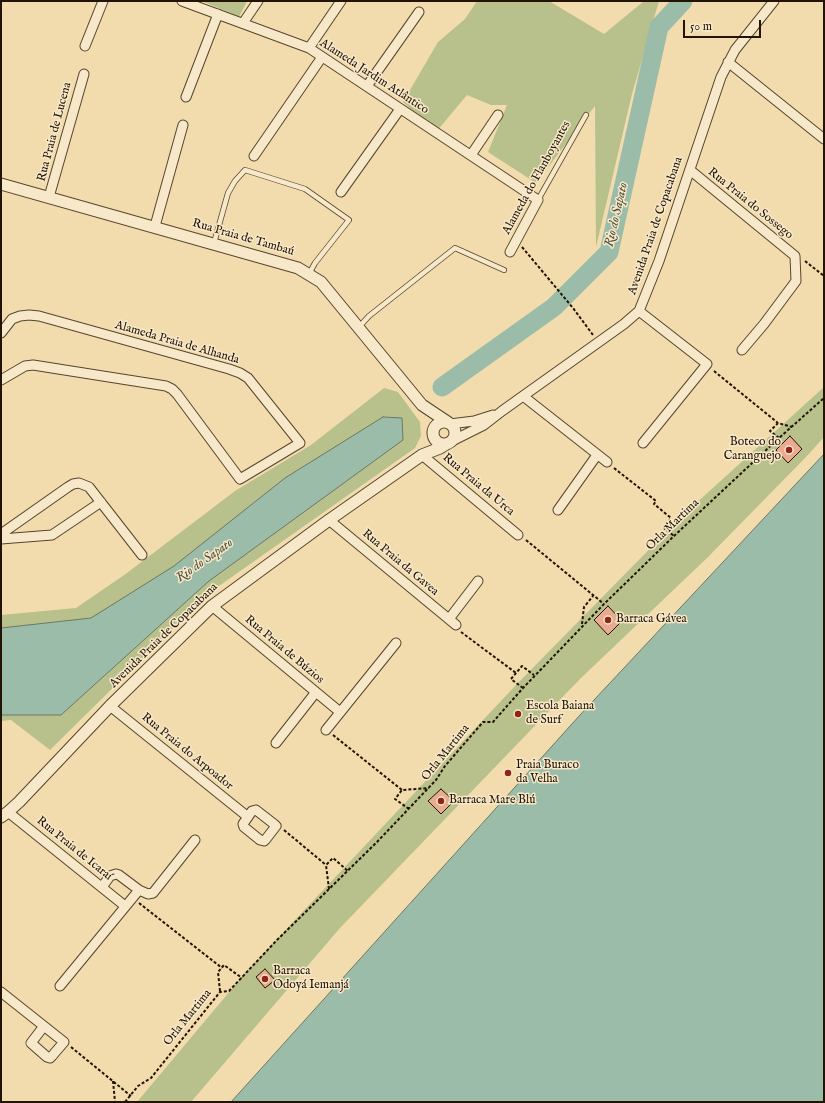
<!DOCTYPE html>
<meta charset="utf-8">
<style>
body{margin:0}
#map{position:relative;width:825px;height:1103px;overflow:hidden;background:#f2dcad;font-family:"IM FELL English",serif}
canvas{display:block}
.frame{position:absolute;inset:0;border:2px solid #221302;pointer-events:none}
.scale{position:absolute;left:683px;top:20px;width:78px;height:18px;box-sizing:border-box;border:2px solid #221302;border-top:0;padding-left:5px;font-size:12px;line-height:14px;white-space:nowrap;color:#221302;-webkit-text-stroke:3px #f7e8ca;paint-order:stroke}
</style>
<div id="map">
<canvas width="825" height="1103"></canvas>
<div class="frame"></div>
<div class="scale">50 m</div>
</div>
<script>
const context = document.querySelector('canvas').getContext('2d');
context.lineJoin = 'round';
function paint(path, color) { context.fillStyle = color; context.fill(path, 'evenodd'); }
const shape = rows => new Path2D(rows.map(r => 'M' + r).join(''));
function stroke(path, color, width, dash) { context.strokeStyle = color; context.lineWidth = width; context.lineCap = dash ? 'butt' : 'round'; context.setLineDash(dash || []); context.stroke(path); }
function drawText(font, color, halo, rows, align = 'center') {
  context.font = font + ' "IM FELL English",serif'; context.lineWidth = 3; context.setLineDash([]); context.textBaseline = 'middle'; context.strokeStyle = halo; context.fillStyle = color; for (const [text, x, y, turn = 0] of rows) {
    context.save(); context.translate(x, y); context.rotate((+turn || 0) * Math.PI / 180); context.textAlign = isNaN(turn) ? turn : align; if (halo) context.strokeText(text, 0, 0); context.fillText(text, 0, 0); context.restore();
  }
}
paint(shape([
 [202,1,247,1,239,17],
 [477,1,549,1,604,34,644,1,659,1,632,94,596,247,595,106,536,183,488,152,507,105,491,105,467,95,436,132,403,102,438,42,465,19],
 [824,387,824,437,807,456,707,558,580,679,340,928,191,1102,137,1102,246,972,516,685,682,516],
 [384,388,398,392,420,422,421,436,415,448,209,593,50,750,11,720,1,721,1,615,76,608,127,573,235,491,311,445]
]), '#b8c18b');
const water = shape([
 [383,417,402,418,403,440,209,581,61,715,1,715,1,628,91,618,174,566,285,478,383,417],
 [824,454,824,1102,231,1102,580,715,824,454]
]);
paint(water, '#9bbca8');
stroke(water, '#6b7866', 1);
stroke(shape([
 [442,387,554,307,609,252,659,27,683,1]
]), '#9bbca8', 19);
const building = shape([
 [790,436,802,449,788,463,776,450,790,436],
 [608,606,622,621,608,635,594,620,608,606],
 [441,789,454,801,441,814,428,801,441,789],
 [265,969,275,980,265,988,256,977,265,969]
]);
paint(building, '#eaac91');
stroke(building, '#221302', 1);
const service = shape([
 [538,200,586,115],
 [214,243,228,193,235,181,245,170,305,189,349,220,315,263,309,274],
 [359,327,369,316,455,248,504,270]
]);
const minor = shape([
 [182,1,309,48,538,200,510,252],
 [243,23,258,1],
 [85,46,103,1],
 [309,48,341,1],
 [728,62,824,139],
 [367,86,419,12],
 [186,97,218,14],
 [471,155,498,115],
 [254,156,322,57],
 [690,170,795,256,796,281,764,324,742,350],
 [341,192,400,109],
 [49,197,84,74],
 [155,226,183,125],
 [639,311,707,364,643,443],
 [1,333,12,319,20,316,29,315,39,316,229,369,240,373,248,378,300,443,240,479,177,394,172,389,166,386,33,365,25,366,1,380],
 [523,396,607,462],
 [450,424,474,421,493,415],
 [450,442,484,425,502,411,624,324,639,311,659,261,721,77,735,50,774,1],
 [422,455,518,535],
 [558,510,597,455],
 [329,520,456,625],
 [1,534,68,487,73,484,79,483,89,487,142,555],
 [1,539,52,535,101,502],
 [212,606,340,712],
 [449,619,478,581],
 [110,706,248,817],
 [326,730,396,643],
 [276,743,316,692],
 [256,810,274,824,276,826,266,839,264,841,260,840,244,827,243,824,252,811,256,810],
 [8,812,125,906],
 [139,890,148,894,153,893,195,840],
 [60,986,139,890,119,875,116,874,110,876,102,887],
 [1,992,64,1042,52,1056,50,1058,47,1057,31,1043,44,1026]
]);
const tertiary = shape([
 [1,184,298,268,321,282,422,405,449,423],
 '433 433a11 11 0 1 1 22 0a11 11 0 1 1-22 0Z',
 [1,817,8,812,19,802,110,706,212,606,329,520,422,455,440,448,448,443]
]);
stroke(service, '#56452d', 6);
stroke(minor, '#56452d', 11);
stroke(tertiary, '#56452d', 13);
stroke(shape([
 [522,247,573,308,593,335],
 [805,261,824,276],
 [714,371,778,423],
 [779,438,770,431,778,423,792,427],
 [614,468,656,501,654,504,671,518,664,528,674,536],
 [526,540,604,604],
 [582,624,584,607,593,596],
 [461,632,516,673],
 [523,688,511,679,522,666,534,675],
 [333,735,402,790],
 [409,809,395,799,402,790,429,788],
 [284,830,326,865],
 [329,889,326,865,333,858,348,871],
 [139,903,222,968],
 [220,991,218,972,224,965,242,978],
 [71,1047,131,1096],
 [113,1081,115,1102],
 [125,1102,138,1086,151,1078,220,992,229,991,277,940,377,842,436,780,445,766,483,722,493,722,523,688,604,604,674,536,779,438,824,398]
]), '#221302', 2, [3, 2]);
stroke(service, '#f7e8ca', 4.5);
stroke(minor, '#f7e8ca', 9);
stroke(tertiary, '#f7e8ca', 11);
for (const [x, y, r, color] of [
 [789,450,4,"#8f2418"],
 [608,620,4,"#8f2418"],
 [518,714,4,"#8f2418"],
 [508,773,4,"#8f2418"],
 [441,801,4,"#8f2418"],
 [265,979,4,"#8f2418"]
]) { const dot = new Path2D(); dot.arc(x, y, r, 0, 2 * Math.PI); context.fillStyle = color; context.fill(dot); stroke(dot, '#f7e8ca', 1.5); }
drawText('12px', '#221302', '#f7e8ca', [
 ["Alameda Jardim Atlântico",374,77,33],
 ["Rua Praia de Lucena",55,132,-75],
 ["Alameda do Flanboyantes",537,178,-61],
 ["Rua Praia do Sossego",750,204,39],
 ["Avenida Praia de Copacabana",656,226,-71],
 ["Rua Praia de Tambaú",243,238,16],
 ["Alameda Praia de Alhanda",177,343,16],
 ["Rua Praia da Urca",478,485,40],
 ["Orla Martima",673,525,-44],
 ["Rua Praia da Gavea",400,563,40],
 ["Avenida Praia de Copacabana",164,636,-44],
 ["Rua Praia de Búzios",284,650,40],
 ["Rua Praia do Arpoador",187,752,39],
 ["Orla Martima",446,753,-51],
 ["Rua Praia de Icaraí",74,849,39],
 ["Orla Martima",188,1018,-51]
]);
drawText('12px', '#221302', '#f7e8ca', [
 ["Boteco do",781,443,"right"],
 ["Caranguejo",781,457,"right"],
 ["Barraca Gávea",616,620],
 ["Escola Baiana",526,707],
 ["de Surf",526,721],
 ["Praia Buraco",516,766],
 ["da Velha",516,780],
 ["Barraca Mare Blú",449,801],
 ["Barraca",273,972],
 ["Odoyá Iemanjá",273,986]
], 'left');
drawText('italic 13px', '#4c4e3c', '#f7e8ca', [
 ["Rio do Sapato",617,215,-77],
 ["Rio do Sapato",205,561,-35]
]);
</script>
